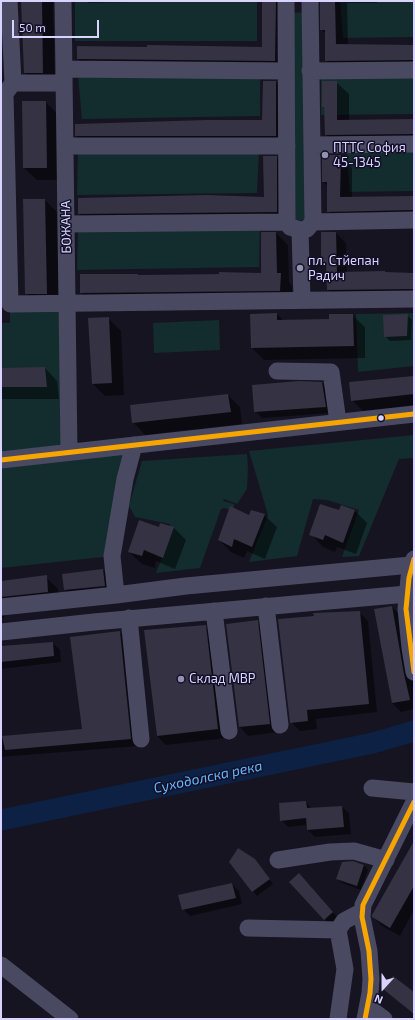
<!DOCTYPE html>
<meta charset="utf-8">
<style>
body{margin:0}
#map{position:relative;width:415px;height:1020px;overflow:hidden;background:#161421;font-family:"Exo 2",sans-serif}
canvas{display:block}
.frame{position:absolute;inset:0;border:2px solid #d9d4ff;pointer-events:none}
.north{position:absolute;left:363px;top:968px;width:40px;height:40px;-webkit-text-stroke:3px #130f26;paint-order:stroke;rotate:201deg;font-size:11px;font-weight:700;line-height:16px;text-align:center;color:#d9d4ff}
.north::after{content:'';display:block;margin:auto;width:14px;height:18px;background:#d9d4ff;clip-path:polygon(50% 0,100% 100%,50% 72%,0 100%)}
.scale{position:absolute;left:12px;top:20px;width:87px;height:18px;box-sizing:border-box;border:2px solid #d9d4ff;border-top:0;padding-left:5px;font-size:12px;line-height:14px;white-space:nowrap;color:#d9d4ff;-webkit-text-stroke:3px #130f26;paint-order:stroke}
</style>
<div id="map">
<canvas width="415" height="1020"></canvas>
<div class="frame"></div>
<div class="north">N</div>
<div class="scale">50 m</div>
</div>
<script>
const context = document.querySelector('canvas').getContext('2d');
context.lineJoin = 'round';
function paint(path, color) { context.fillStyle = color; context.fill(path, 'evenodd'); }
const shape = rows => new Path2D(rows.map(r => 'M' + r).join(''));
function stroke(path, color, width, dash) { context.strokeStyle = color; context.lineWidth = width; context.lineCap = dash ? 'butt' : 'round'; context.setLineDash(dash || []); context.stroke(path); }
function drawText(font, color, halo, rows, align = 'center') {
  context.font = font + ' "Exo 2",sans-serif'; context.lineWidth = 3; context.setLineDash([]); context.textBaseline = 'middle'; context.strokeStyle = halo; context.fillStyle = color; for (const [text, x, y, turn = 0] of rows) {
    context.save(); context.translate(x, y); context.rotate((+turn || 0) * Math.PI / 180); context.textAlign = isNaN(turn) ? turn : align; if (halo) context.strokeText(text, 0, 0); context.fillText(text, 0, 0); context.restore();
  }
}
paint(shape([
 [75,1,257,1,257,41,75,41],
 [340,1,414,1,414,37,343,38],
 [310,12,312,220,289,221,286,13],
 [414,74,414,114,321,115,321,75],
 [78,75,260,77,260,116,82,119],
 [78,149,259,152,257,193,77,195],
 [346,150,414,150,414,191,350,192],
 [260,226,259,267,77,270,78,228],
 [67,303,69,452,134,445,112,556,1,568,1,323,10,323,10,304],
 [414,313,414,366,358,372,356,314],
 [219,320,220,350,154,353,153,323],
 [414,435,414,458,399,459,359,556,342,557,359,510,327,500,313,499,297,556,249,562,268,515,249,451],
 [247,454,248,469,247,489,237,504,224,499,223,501,234,504,234,511,225,508,221,509,200,568,156,573,169,539,170,524,135,517,129,506,142,461]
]), '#132c2d');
paint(shape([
 [22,1,53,1,55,85,37,85,25,73],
 [87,1,177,1,89,3],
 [246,1,291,1,287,73,90,71,78,59,263,48,263,2],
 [321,1,377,1,377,3,347,3,348,45,414,46,414,72,338,73,326,60,326,34,321,29],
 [276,82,288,94,288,148,88,148,76,136,263,121],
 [336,82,349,94,349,121,414,120,414,146,338,147,326,134,326,110,323,107],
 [45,102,58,114,59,180,37,180,24,168],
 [340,156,352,168,352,198,414,197,414,222,340,224,328,211,328,186,323,182],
 [276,157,289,169,289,224,91,226,79,213,265,198],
 [45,200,57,212,59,305,38,306,26,293],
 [276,233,288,245,289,282,292,286,292,303,94,305,81,293,137,275,262,274],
 [336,233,346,243,347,273,414,274,414,299,339,300,328,290,328,267,322,261],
 [277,314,284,321,330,320,352,315,365,327,365,358,264,360,252,348],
 [407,315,412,320,411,340,390,341,385,336],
 [108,318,121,331,124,395,105,396,93,384],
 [45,368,57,381,59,399,1,399,1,369],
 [414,377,414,407,364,412,352,400],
 [322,383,329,390,332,413,262,418,255,411],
 [228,395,240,407,242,424,145,435,133,422],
 [341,507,355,511,367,523,356,554,337,547,335,552,323,547,311,534,339,512],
 [264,515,277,527,265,559,247,551,244,558,231,552,219,540,250,516],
 [161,524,174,528,186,540,175,569,156,561,155,568,142,564,129,552,160,528],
 [103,570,115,582,117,598,77,602,65,590],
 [46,577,58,589,60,604,7,611,4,618,1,618,1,582],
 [392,607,401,616,414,689,414,709,401,712,392,703],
 [359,612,368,621,377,712,316,719,317,729,300,731,291,722],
 [257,621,266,630,278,732,248,736,240,727],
 [205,626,214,635,226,738,166,745,157,736,145,631],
 [120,632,127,639,138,746,1,757,1,734,2,737,83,730],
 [53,643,60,650,61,662,1,669,1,647],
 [306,802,312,809,342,807,349,813,351,834,315,837,308,830,307,825,288,827,281,820],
 [414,843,414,910,400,936,382,926,373,917],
 [230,862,259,865,273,884,257,896],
 [364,865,368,870,361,890,342,883,337,879],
 [306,881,339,919,331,926,325,919],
 [232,884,239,891,242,904,190,916,183,909]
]), '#0007');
stroke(shape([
 [1,820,373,743,414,731]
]), '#0d2144', 21);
paint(shape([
 [21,1,42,1,43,73,24,73],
 [320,1,335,1,336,44,414,45,414,60,325,61,325,30,320,30],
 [262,2,276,2,275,61,77,59,77,46,147,47,147,45,262,47],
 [263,81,276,81,276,136,75,136,75,124,207,120,262,120],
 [322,81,337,81,337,120,414,119,414,134,325,135,324,107,322,107],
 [22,101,46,101,47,168,23,168],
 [322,155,341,155,340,197,414,196,414,210,327,212,327,182,322,182],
 [263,156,277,156,277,212,78,214,78,198,207,195,264,197],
 [23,199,45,199,47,294,25,294],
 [261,232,276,232,277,273,281,273,280,291,80,293,80,274,138,274,138,275,219,274,219,272,261,273],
 [321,232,336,232,337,272,385,271,385,272,414,273,414,289,327,290,326,262,321,262],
 [277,313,277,320,329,319,329,314,353,314,354,346,251,348,250,314],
 [408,314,407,336,384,337,383,315],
 [109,317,112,383,92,384,88,318],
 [45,367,47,387,1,387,1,368],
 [414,376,414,394,351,401,349,382],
 [299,381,322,382,326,407,254,412,252,385],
 [228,394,231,412,132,423,130,405],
 [320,504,339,510,341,505,355,510,343,543,325,535,323,540,309,535],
 [230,506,249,515,251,510,265,514,252,547,234,539,232,547,218,540],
 [139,520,159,527,160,523,174,527,163,558,144,550,142,556,128,552],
 [103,569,105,586,64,590,62,574],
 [47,575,48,592,1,597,1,581],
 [392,606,404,674,410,700,392,703,374,609],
 [360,611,369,704,307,710,308,721,290,723,278,619,314,616,313,613],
 [258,620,270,724,239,727,226,624],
 [206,625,218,729,157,736,144,630],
 [120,631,131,739,5,750,2,736,82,729,70,637],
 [53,642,54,656,1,662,1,646],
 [306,801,307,808,342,806,344,827,307,830,306,818,280,821,279,803],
 [414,841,414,886,390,928,372,917,372,915],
 [238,848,255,859,270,879,252,892,229,862],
 [353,861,364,865,357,886,336,879,342,862],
 [299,873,333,912,324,920,289,882],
 [232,883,236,898,182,910,178,895],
 [393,976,414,992,414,1014,383,989]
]), '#343243');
stroke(shape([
 [9,1,13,83],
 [63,1,69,452],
 [286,1,287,222,290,227,300,230,307,229,313,222,310,1],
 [64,69,286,71],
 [310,71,414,70],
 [7,91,13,83,64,83],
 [5,94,10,304,414,299],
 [312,145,414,144],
 [65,146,287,146],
 [313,222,414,220],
 [66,224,287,222],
 [300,230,302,300],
 [277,371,331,372,338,422],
 [1,460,414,414],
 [414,559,409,578,406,609,410,648,414,672],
 [116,595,112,556,125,479,134,445],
 [266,606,280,725],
 [1,607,116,595,186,586,411,565],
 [214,611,229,731],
 [129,618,141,739],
 [1,632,94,622,407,594],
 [372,788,414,792],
 [278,860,330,852,354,851,386,860],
 [248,928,338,930,345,969,338,1019],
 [338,930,344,921,361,912],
 [1,965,70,1019],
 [368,1007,384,1019],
 [365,1019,370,993,371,979,369,951,362,917,363,905,414,802]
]), '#4a4962', 17);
stroke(shape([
 [1,460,414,414],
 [414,559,409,578,406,609,414,672],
 [365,1019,370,993,371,979,369,951,362,917,363,905,414,802]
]), '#f7a600', 5);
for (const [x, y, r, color] of [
 [325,155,4,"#9591b1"],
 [300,268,4,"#9591b1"],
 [381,418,3.5,"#d9d4ff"],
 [181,679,4,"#9591b1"]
]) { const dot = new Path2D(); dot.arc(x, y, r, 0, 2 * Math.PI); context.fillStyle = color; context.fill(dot); stroke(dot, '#130f26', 1.5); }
drawText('13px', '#d9d4ff', '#130f26', [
 ["ПТТС София",333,148],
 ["45-1345",333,163],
 ["пл. Стйепан",308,261],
 ["Радич",308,276],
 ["Склад МВР",189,679]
], 'left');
drawText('13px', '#d9d4ff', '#130f26', [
 ["БОЖАНА",66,227,-91]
]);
drawText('italic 14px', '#62b6ff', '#130f26', [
 ["Суходолска река",208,777,-12]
]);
</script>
